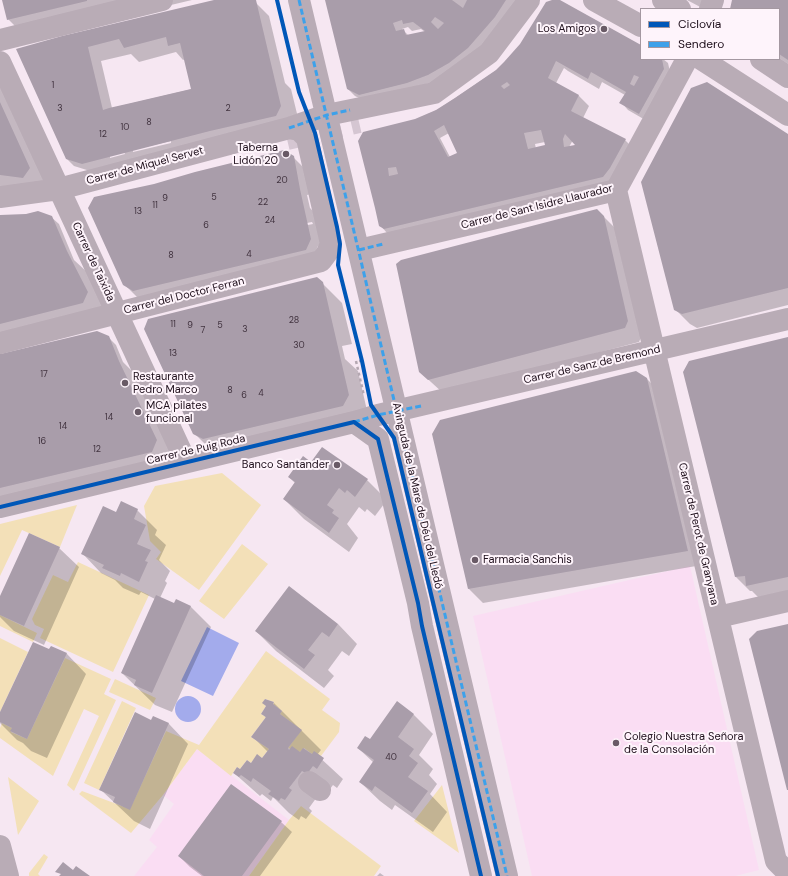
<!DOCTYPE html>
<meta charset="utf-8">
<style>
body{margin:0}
#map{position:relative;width:788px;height:876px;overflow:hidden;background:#f6e7f2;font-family:"DM Sans",sans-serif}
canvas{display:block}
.legend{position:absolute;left:640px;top:8px;width:140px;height:52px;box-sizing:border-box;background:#fef4fb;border:1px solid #a498a1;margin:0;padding:5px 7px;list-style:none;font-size:12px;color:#1d0e1a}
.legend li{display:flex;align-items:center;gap:8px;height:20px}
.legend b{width:20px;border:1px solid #a498a1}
</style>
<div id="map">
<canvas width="788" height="876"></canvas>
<ul class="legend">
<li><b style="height:5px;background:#0057b8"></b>Ciclovía</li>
<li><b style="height:5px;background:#3da1ea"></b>Sendero</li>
</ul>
</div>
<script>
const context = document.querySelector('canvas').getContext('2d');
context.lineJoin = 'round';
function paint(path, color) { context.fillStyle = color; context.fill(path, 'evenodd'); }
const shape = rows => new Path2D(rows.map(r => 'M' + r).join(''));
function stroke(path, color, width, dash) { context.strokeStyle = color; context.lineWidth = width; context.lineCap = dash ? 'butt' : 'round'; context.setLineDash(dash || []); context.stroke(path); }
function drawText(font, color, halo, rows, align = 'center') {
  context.font = font + ' "DM Sans",sans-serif'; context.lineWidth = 4; context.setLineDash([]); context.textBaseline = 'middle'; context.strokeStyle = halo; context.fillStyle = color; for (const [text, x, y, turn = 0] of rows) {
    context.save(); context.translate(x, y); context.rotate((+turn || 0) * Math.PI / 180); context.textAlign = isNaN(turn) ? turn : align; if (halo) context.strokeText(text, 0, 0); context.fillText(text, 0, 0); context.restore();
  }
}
paint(shape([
 [690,566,759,870,735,876,532,876,473,616],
 [197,749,289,820,249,876,134,876,157,847,149,840,174,804,163,795]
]), '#faddf3');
paint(shape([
 [222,473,261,505,199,590,156,559,161,552,150,541,144,506,155,486],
 [77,505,60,547,22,530,0,576,0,524],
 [242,544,268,564,224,619,199,601],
 [78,562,149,595,113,672,40,638,44,629,35,625,32,619,53,575,68,582],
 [0,615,37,633,33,642,0,626],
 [0,638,28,652,0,712],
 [266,651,330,699,322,710,340,723,339,732,321,756,312,754,304,748,300,752,288,748,301,730,280,714,282,711,273,704,274,702,265,699,263,703,266,706,261,714,266,717,251,737,269,749,262,758,257,755,251,763,247,760,240,769,237,767,231,776,197,749,163,795,131,833,79,794,82,791,130,809,166,731,199,745],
 [65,658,111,679,104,694,116,700,74,791,67,785,99,716,84,709,53,776,0,738,0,728,2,723,12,728,11,732,27,739],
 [115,679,156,698,150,710,109,692],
 [122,701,136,708,99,790,84,783],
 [8,777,39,801,18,835],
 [442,785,459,853,414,821],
 [301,806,381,866,374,876,249,876,289,820],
 [44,854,48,857,38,874,40,876,29,876,29,873]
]), '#f3e0b8');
paint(shape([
 [207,627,239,643,213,696,181,681],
 '175 709a13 13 0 1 1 26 0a13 13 0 1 1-26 0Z'
]), '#a3abec');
paint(shape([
 [3,0,192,0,28,39,8,19],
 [218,0,253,0,269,16,285,83,291,89,300,126,90,171,74,166,67,159,17,49],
 [176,52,183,60,185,59,192,89,112,108,101,61,131,54,139,62],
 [171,141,171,143,133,152,133,150],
 [124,152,125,154,110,158,110,156],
 [326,0,523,0,459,74,367,102,355,96,348,89],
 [408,27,412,31,421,29,425,32,409,36,402,29],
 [556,0,641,46,641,59,663,59,668,63,671,76,647,121,628,110,621,102,625,95,602,82,599,89,568,71,564,68,556,83,579,96,589,106,583,118,625,140,632,147,610,184,387,233,380,225,370,181,415,120,437,110,497,70,521,45],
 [449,133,459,153,450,157,440,138],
 [573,140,577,145,569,147],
 [545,142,547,146,536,149,535,144],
 [687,0,716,0,704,9],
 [733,0,788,0,788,64,779,58,779,9,731,9],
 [0,80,49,188,0,191],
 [788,135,788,305,697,328,690,324,675,309],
 [293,157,313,177,316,193,307,195,310,208,322,220,327,243,318,246,313,257,144,304,124,284],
 [312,222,313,224,297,227,297,225],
 [597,210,618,231,642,335,639,342,443,393,420,372],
 [0,216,51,217,59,224,74,260,87,272,107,312,0,347],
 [322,283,342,303,352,344,342,346,345,359,358,371,368,415,214,453,194,433],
 [108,337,116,345,123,362,136,375,177,460,0,511,0,355],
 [788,338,788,594,761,600,752,591,750,591,736,577],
 [646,378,661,393,702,565,483,603,469,589,433,434],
 [311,464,367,480,387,500,375,516,367,509,365,512,359,507,347,524,358,538,349,552,304,519,284,499,295,483,289,477],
 [137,510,157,530,155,535,166,545,159,560,170,571,165,581,167,583,160,598,174,605,176,601,191,607,211,627,172,712,155,705,122,673,155,599,141,592,139,595,123,588,115,580,101,573,82,553,116,513],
 [59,548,79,567,44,645,14,631,0,617,0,599],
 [338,624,357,644,349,656,342,651,328,670,334,676,324,688,276,651,256,631],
 [51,647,67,654,86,674,47,758,31,751,23,743,17,740,0,723,0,715],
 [274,703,321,750,317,755,343,779,337,788,333,785,327,793,322,790,309,808,312,811,306,819,301,816,299,820,289,813,273,797,271,801,262,794,260,796,234,773,262,760,268,752,253,737,266,718,262,713],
 [397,703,414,715,433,734,419,755,433,769,429,775,437,784,430,794,447,812,433,832,395,805,392,810,380,801,360,782,374,763,358,748,370,741],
 [154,717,169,724,188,744,150,829,134,821,101,790],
 [281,822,292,832,260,876,202,876,190,867,179,856],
 [380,873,384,876,377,876]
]), '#0003');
paint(shape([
 [2,0,87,0,87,1,7,20],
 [214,0,256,0,281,106,276,116,210,131,82,164,66,159,16,49,62,36],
 [166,37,168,46,180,43,191,89,131,103,109,108,103,110,88,47,119,39,124,48],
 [325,0,452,0,463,8,467,0,506,0,495,17,468,48,449,63,428,75,407,83,359,95,347,89],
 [435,17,444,23,438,29,431,22],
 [402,20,403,24,413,22,425,31,406,35,404,29,396,31,393,23],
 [552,0,560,0,641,45,641,59,662,59,664,69,639,114,619,103,626,92,591,72,588,79,556,61,548,78,579,95,571,111,626,139,610,168,603,177,384,229,379,226,375,208,358,141,363,132,415,119,436,110,455,98,496,70,504,62,520,44,546,2],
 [634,75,639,77,634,86,630,84],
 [507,82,510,85,504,89,501,86],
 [444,125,457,153,448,157,434,131],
 [541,130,545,145,528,149,524,133],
 [565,134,575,145,564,147,563,139],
 [396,167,398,174,389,176,388,168],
 [732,0,788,0,788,60,779,54,779,9,730,9],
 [707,82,788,134,788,288,682,314,674,310,641,182,691,88],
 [0,102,30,168,23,178,0,175],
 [284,150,294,156,300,189,311,239,306,250,133,291,123,285,88,208,94,197,154,184,195,172],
 [597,209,604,216,628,321,625,328,428,380,419,372,396,264,401,260],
 [38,211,52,216,67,251,88,292,83,303,0,324,0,215,26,214],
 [317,277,323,282,349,395,343,406,203,439,193,434,144,329,148,319],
 [97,331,109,336,119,361,157,440,152,452,0,488,0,354],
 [788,337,788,577,746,586,745,576,735,577,683,372,689,361],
 [636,371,647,378,688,551,468,589,432,434,440,420],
 [322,447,368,479,355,497,347,490,345,493,339,488,327,505,334,510,332,513,339,518,329,533,283,499,295,482,288,477,303,456,311,462],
 [121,501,138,509,134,519,146,525,137,544,151,550,145,561,148,562,139,582,121,573,120,576,102,568,104,565,81,554,103,506,116,512],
 [29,533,60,547,24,626,0,615,0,596],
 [289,586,338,624,329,637,322,632,308,650,315,655,304,669,255,631],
 [156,595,174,603,176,599,191,606,152,693,134,685,136,680,121,673],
 [788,624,788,790,787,790,749,639,757,631],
 [33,642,49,649,51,646,67,653,27,739,10,731,12,728,0,722,0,712],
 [265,699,274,702,273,704,282,711,280,714,302,730,288,748,289,750,292,746,300,752,303,748,312,754,314,751,324,758,317,769,313,766,307,774,302,771,289,788,292,790,285,800,281,798,279,801,268,794,271,791,253,778,251,782,241,775,239,777,233,773,237,767,240,769,247,760,251,763,257,754,262,758,269,749,251,737,266,717,261,714,266,706,262,703],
 [397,701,414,714,398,737,414,749,409,756,418,763,408,777,428,791,412,813,375,786,372,791,359,782,374,760,357,748,365,736,370,739],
 [135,712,151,720,153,716,169,723,130,810,113,802,115,797,99,790],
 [231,784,282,821,242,876,204,876,178,856],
 [63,862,73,870,76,866,90,876,59,876,61,874,55,872]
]), '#a99daa');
stroke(shape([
 [287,139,359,122]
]), '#d5c6d2', 22, [22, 11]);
stroke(shape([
 [362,361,356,361,364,396]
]), '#b4a7b1', 2.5, [3, 3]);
stroke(shape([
 [299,0,507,876],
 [594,0,641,26],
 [663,0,680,9],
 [710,9,713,0],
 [0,40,162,0],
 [701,59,788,115],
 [761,59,788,77],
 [0,62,186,462],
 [616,190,776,861,788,873],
 [0,197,59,189,289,128,327,115,434,93,489,53,529,0],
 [359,250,616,190,687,59],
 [0,343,321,261,327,253,331,244,307,138,299,130,289,128],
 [354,422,378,439,418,603,422,626,481,876],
 [0,507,354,422,378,415,788,319],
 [718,617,788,601],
 [309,782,320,790],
 [0,846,8,876]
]), '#b9acb6', 22);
stroke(shape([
 [299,0,507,876],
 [289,128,327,115,350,110],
 [359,250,383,244],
 [354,422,378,415,421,406]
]), '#3da1ea', 3, [6, 3]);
stroke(shape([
 [277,0,299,92,315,133,337,227,340,244,338,265,362,361,371,405,394,438,498,876],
 [0,507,354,422,378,439,418,603,422,626,481,876]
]), '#0057b8', 4);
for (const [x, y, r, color] of [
 [604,29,4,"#695a66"],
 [286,154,4,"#695a66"],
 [125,383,4,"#695a66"],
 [138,412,4,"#695a66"],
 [337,465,4,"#695a66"],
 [475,560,4,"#695a66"],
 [616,743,4,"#695a66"]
]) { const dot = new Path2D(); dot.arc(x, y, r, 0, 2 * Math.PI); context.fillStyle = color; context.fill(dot); stroke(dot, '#fef4fb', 1.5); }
drawText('9px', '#40323e', null, [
 ["1",53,86],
 ["3",60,109],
 ["2",228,109],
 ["8",149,123],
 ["10",125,128],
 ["12",103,135],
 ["20",282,181],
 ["5",214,198],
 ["9",165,199],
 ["22",263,203],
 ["11",155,206],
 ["13",138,212],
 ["24",270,221],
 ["6",206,226],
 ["4",249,255],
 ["8",171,256],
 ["28",294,321],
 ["11",173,325],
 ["9",190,326],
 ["5",220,326],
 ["3",245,330],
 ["7",203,331],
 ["30",299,346],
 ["13",173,354],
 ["17",44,375],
 ["8",230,391],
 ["4",261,394],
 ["6",244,396],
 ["14",109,418],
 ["14",63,427],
 ["16",42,442],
 ["12",97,450],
 ["40",391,758]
]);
drawText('11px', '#1d0e1a', '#fef4fb', [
 ["Los Amigos",596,29,"right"],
 ["Taberna",278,148,"right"],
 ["Lidón 20",278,161,"right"],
 ["Restaurante",133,377],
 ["Pedro Marco",133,390],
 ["MCA pilates",146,406],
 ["funcional",146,419],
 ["Banco Santander",329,465,"right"],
 ["Farmacia Sanchis",483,560],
 ["Colegio Nuestra Señora",624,737],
 ["de la Consolación",624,750]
], 'left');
drawText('11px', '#1d0e1a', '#fef4fb', [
 ["Carrer de Miquel Servet",145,166,-15],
 ["Carrer de Sant Isidre Llaurador",537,207,-14],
 ["Carrer de Taixida",93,262,65],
 ["Carrer del Doctor Ferran",184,296,-14],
 ["Carrer de Sanz de Bremond",592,365,-13],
 ["Carrer de Puig Roda",196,450,-13],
 ["Avinguda de la Mare de Déu del Lledó",417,496,77],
 ["Carrer de Perot de Granyana",698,534,77]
]);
</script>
